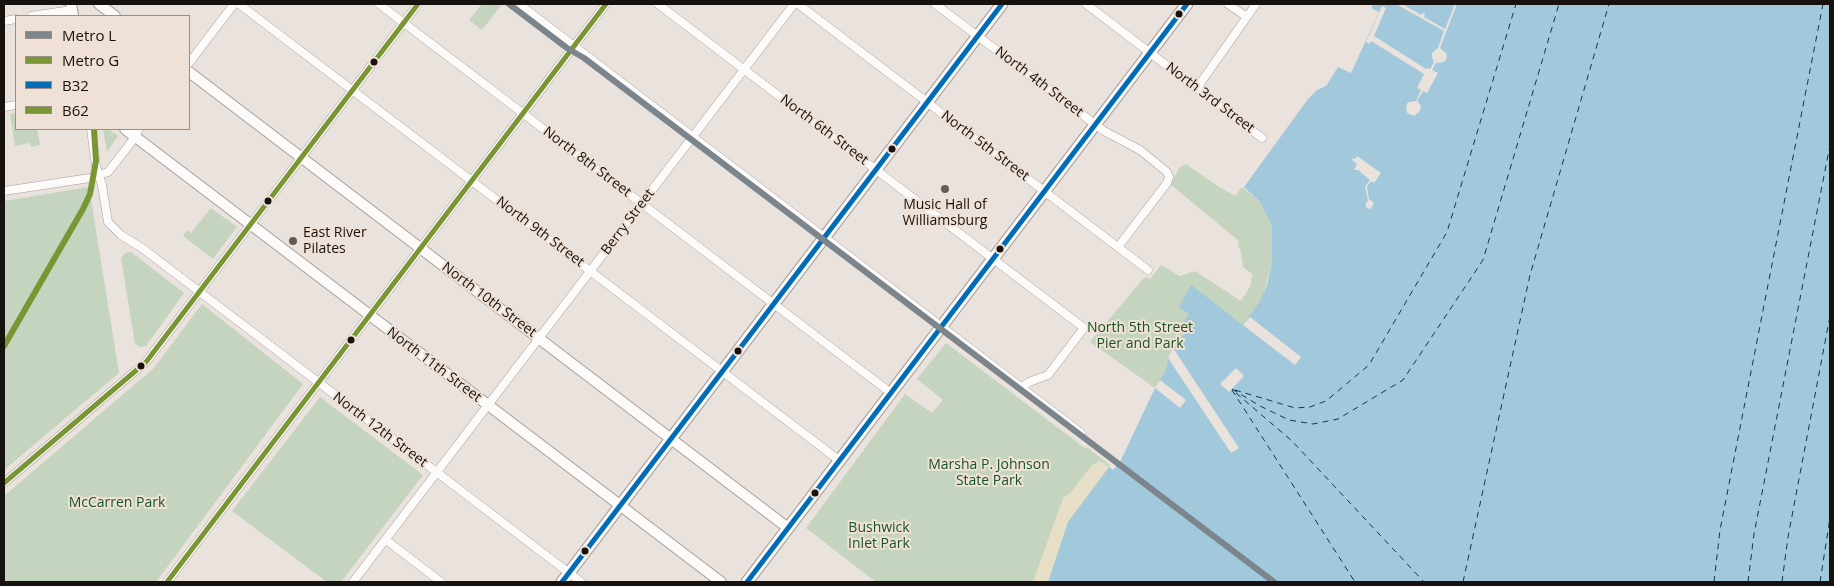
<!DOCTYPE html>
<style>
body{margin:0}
#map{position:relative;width:1834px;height:586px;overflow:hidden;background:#eae2dc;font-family:"Open Sans",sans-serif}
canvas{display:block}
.frame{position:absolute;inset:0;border:5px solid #18120f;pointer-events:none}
.legend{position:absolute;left:15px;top:15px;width:175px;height:115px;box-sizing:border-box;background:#f0e1d6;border:1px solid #9a8e86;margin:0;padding:6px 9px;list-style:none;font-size:15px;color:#18120f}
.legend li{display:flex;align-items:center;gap:10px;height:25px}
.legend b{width:25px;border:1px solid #9a8e86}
</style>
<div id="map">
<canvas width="1834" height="586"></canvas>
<div class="frame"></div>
<ul class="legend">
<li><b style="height:6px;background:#7c858c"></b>Metro L</li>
<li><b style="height:6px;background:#799534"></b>Metro G</li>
<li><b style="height:6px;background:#006cb7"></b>B32</li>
<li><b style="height:6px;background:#799534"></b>B62</li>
</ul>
</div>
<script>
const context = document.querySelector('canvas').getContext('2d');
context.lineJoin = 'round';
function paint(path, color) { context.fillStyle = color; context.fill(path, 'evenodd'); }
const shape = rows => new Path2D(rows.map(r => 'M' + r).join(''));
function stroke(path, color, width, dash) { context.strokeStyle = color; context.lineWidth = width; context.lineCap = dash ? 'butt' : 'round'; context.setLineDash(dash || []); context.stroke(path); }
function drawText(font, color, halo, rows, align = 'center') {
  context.font = font + ' "Open Sans",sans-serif'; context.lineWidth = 4; context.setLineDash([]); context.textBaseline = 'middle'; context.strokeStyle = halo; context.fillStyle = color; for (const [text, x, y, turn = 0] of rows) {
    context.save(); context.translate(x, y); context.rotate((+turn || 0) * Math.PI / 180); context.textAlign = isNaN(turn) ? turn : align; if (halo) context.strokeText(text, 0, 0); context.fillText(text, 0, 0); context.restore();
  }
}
paint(shape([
 [482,4,502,4,482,30,469,20],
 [16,113,16,129,37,129,40,145,31,147,30,143,15,146,10,114],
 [103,129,108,129,118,136,107,152],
 [1186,164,1216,185,1235,196,1242,187,1260,202,1272,226,1272,262,1263,296,1250,317,1301,357,1189,314,1186,332,1182,337,1182,346,1168,358,1166,369,1155,388,1090,342,1143,279,1146,277,1150,279,1161,265,1180,276,1195,271,1241,301,1251,285,1252,274,1243,267,1240,248,1238,246,1239,241,1171,185,1179,168],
 [89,187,119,373,4,470,4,201],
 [211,208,237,227,213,259,183,236,187,230,191,233],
 [131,252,184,293,146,346,140,347,135,344,121,258,125,253],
 [202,304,303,384,156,582,4,582,4,496,154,368],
 [946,343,1086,449,1087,447,1110,465,1068,522,1048,582,876,582,806,528,905,394,932,413,943,400,917,379],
 [320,397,423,475,341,582,327,582,232,511]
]), '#c4d4bf');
paint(shape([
 [1100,461,1109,467,1068,522,1048,582,1033,582,1063,498,1071,492,1092,465]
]), '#e7dec7');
paint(shape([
 [1374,4,1830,4,1830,582,1048,582,1068,522,1109,467,1113,470,1120,462,1155,388,1166,369,1168,358,1173,348,1182,346,1182,336,1186,332,1180,327,1189,314,1179,307,1191,285,1243,325,1260,301,1267,285,1272,262,1272,226,1260,202,1244,187,1308,99,1317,90,1326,86,1338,67,1351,73,1379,12,1371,8]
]), '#a2c8db');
paint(shape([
 [1396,4,1402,4,1421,15,1423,13,1425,14,1424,17,1445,29,1455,4,1457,4,1440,48,1446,53,1447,58,1444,62,1436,63,1432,70,1438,73,1427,93,1423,91,1417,101,1421,106,1420,111,1414,116,1407,113,1406,106,1408,102,1416,101,1421,90,1417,88,1424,74,1371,41,1369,44,1366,42,1382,6,1386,8,1374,36,1426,69,1427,68,1430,69,1434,62,1432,58,1432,53,1438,48,1444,31],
 [1357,156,1381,173,1374,183,1371,181,1367,187,1369,199,1374,203,1371,209,1367,208,1365,205,1368,200,1365,187,1370,180,1358,170,1354,170,1357,164,1352,160,1353,158,1355,159],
 [1250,317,1301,357,1295,365,1243,325],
 [1173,348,1239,448,1231,453,1168,358],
 [1236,368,1244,376,1229,392,1220,384],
 [1160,380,1186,400,1180,408,1155,388]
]), '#eae2dc');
stroke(shape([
 [1232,389,1260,406,1289,420,1313,424,1338,419,1403,380,1483,260,1559,4],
 [1232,390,1355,582],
 [1235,390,1295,408,1310,407,1326,401,1369,365,1447,232,1516,4],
 [1236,393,1292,441,1424,582],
 [1463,582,1530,275,1609,4],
 [1714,582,1720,530,1823,4],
 [1748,582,1754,534,1830,145],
 [1782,582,1788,537,1830,316],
 [1820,582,1830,518]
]), '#083b4f', 1, [6, 5]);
const minor = shape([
 [239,4,840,461],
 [379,4,891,393],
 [519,4,1081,433],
 [658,4,1084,328,1048,375,1029,382,1021,388],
 [798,4,1148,270],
 [935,4,1104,131,1140,150,1167,172,1169,177,1167,183,1118,247],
 [1086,4,1262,138],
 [1228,4,1247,17],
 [31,16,72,10],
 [4,21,16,19],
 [189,63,234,4],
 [1197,88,1256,4],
 [4,107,16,105],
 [91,129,96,166,102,185,108,222,121,235,142,248,581,582],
 [4,191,90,178,108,172,130,144,139,129],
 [4,483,146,362,418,4],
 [386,540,441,582],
 [167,582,606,4],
 [353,582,794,4]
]);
const tertiary = shape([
 [71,4,73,16],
 [99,4,115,16],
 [189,72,788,528],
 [125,129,721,582]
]);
const secondary = shape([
 [562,582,1002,4],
 [747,582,1187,4]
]);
stroke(minor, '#a59f9b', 9);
stroke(tertiary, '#a59f9b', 12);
stroke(secondary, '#a59f9b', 13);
stroke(minor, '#fcfbfa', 8);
stroke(tertiary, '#fcfbfa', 10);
stroke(secondary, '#fcfbfa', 11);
stroke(shape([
 [562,582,1002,4],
 [747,582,1187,4]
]), '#006cb7', 5);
stroke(shape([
 [4,483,146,362,418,4],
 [167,582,606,4]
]), '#799534', 5);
stroke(shape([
 [509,4,567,48,584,58,1274,582]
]), '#7c858c', 6);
stroke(shape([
 [4,346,83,209,90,194,96,161,94,129]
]), '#799534', 6);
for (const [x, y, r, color] of [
 [1179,14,4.5,"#18120f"],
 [374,62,4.5,"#18120f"],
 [892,149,4.5,"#18120f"],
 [945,189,5,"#625b57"],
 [268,201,4.5,"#18120f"],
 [293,241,5,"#625b57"],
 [1000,249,4.5,"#18120f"],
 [351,340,4.5,"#18120f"],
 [738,351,4.5,"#18120f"],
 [141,366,4.5,"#18120f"],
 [815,493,4.5,"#18120f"],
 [585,551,4.5,"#18120f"]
]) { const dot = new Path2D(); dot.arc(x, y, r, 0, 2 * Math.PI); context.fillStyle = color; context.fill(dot); stroke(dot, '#f0e1d6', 2); }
drawText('14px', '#18120f', '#f0e1d6', [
 ["North 4th Street",1039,82,37],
 ["North 3rd Street",1210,98,37],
 ["North 6th Street",824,130,37],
 ["North 5th Street",985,146,37],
 ["North 8th Street",587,162,37],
 ["Berry Street",628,222,-53],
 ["North 9th Street",540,232,37],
 ["North 10th Street",489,300,37],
 ["North 11th Street",434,365,37],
 ["North 12th Street",380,430,37]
]);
drawText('14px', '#18120f', '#f0e1d6', [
 ["Music Hall of",945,205],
 ["Williamsburg",945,221],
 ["East River",303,233,"left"],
 ["Pilates",303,249,"left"]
]);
drawText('14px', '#145523', '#f0e1d6', [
 ["North 5th Street",1140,328],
 ["Pier and Park",1140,344],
 ["Marsha P. Johnson",989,465],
 ["State Park",989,481],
 ["McCarren Park",117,503],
 ["Bushwick",879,528],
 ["Inlet Park",879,544]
]);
</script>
